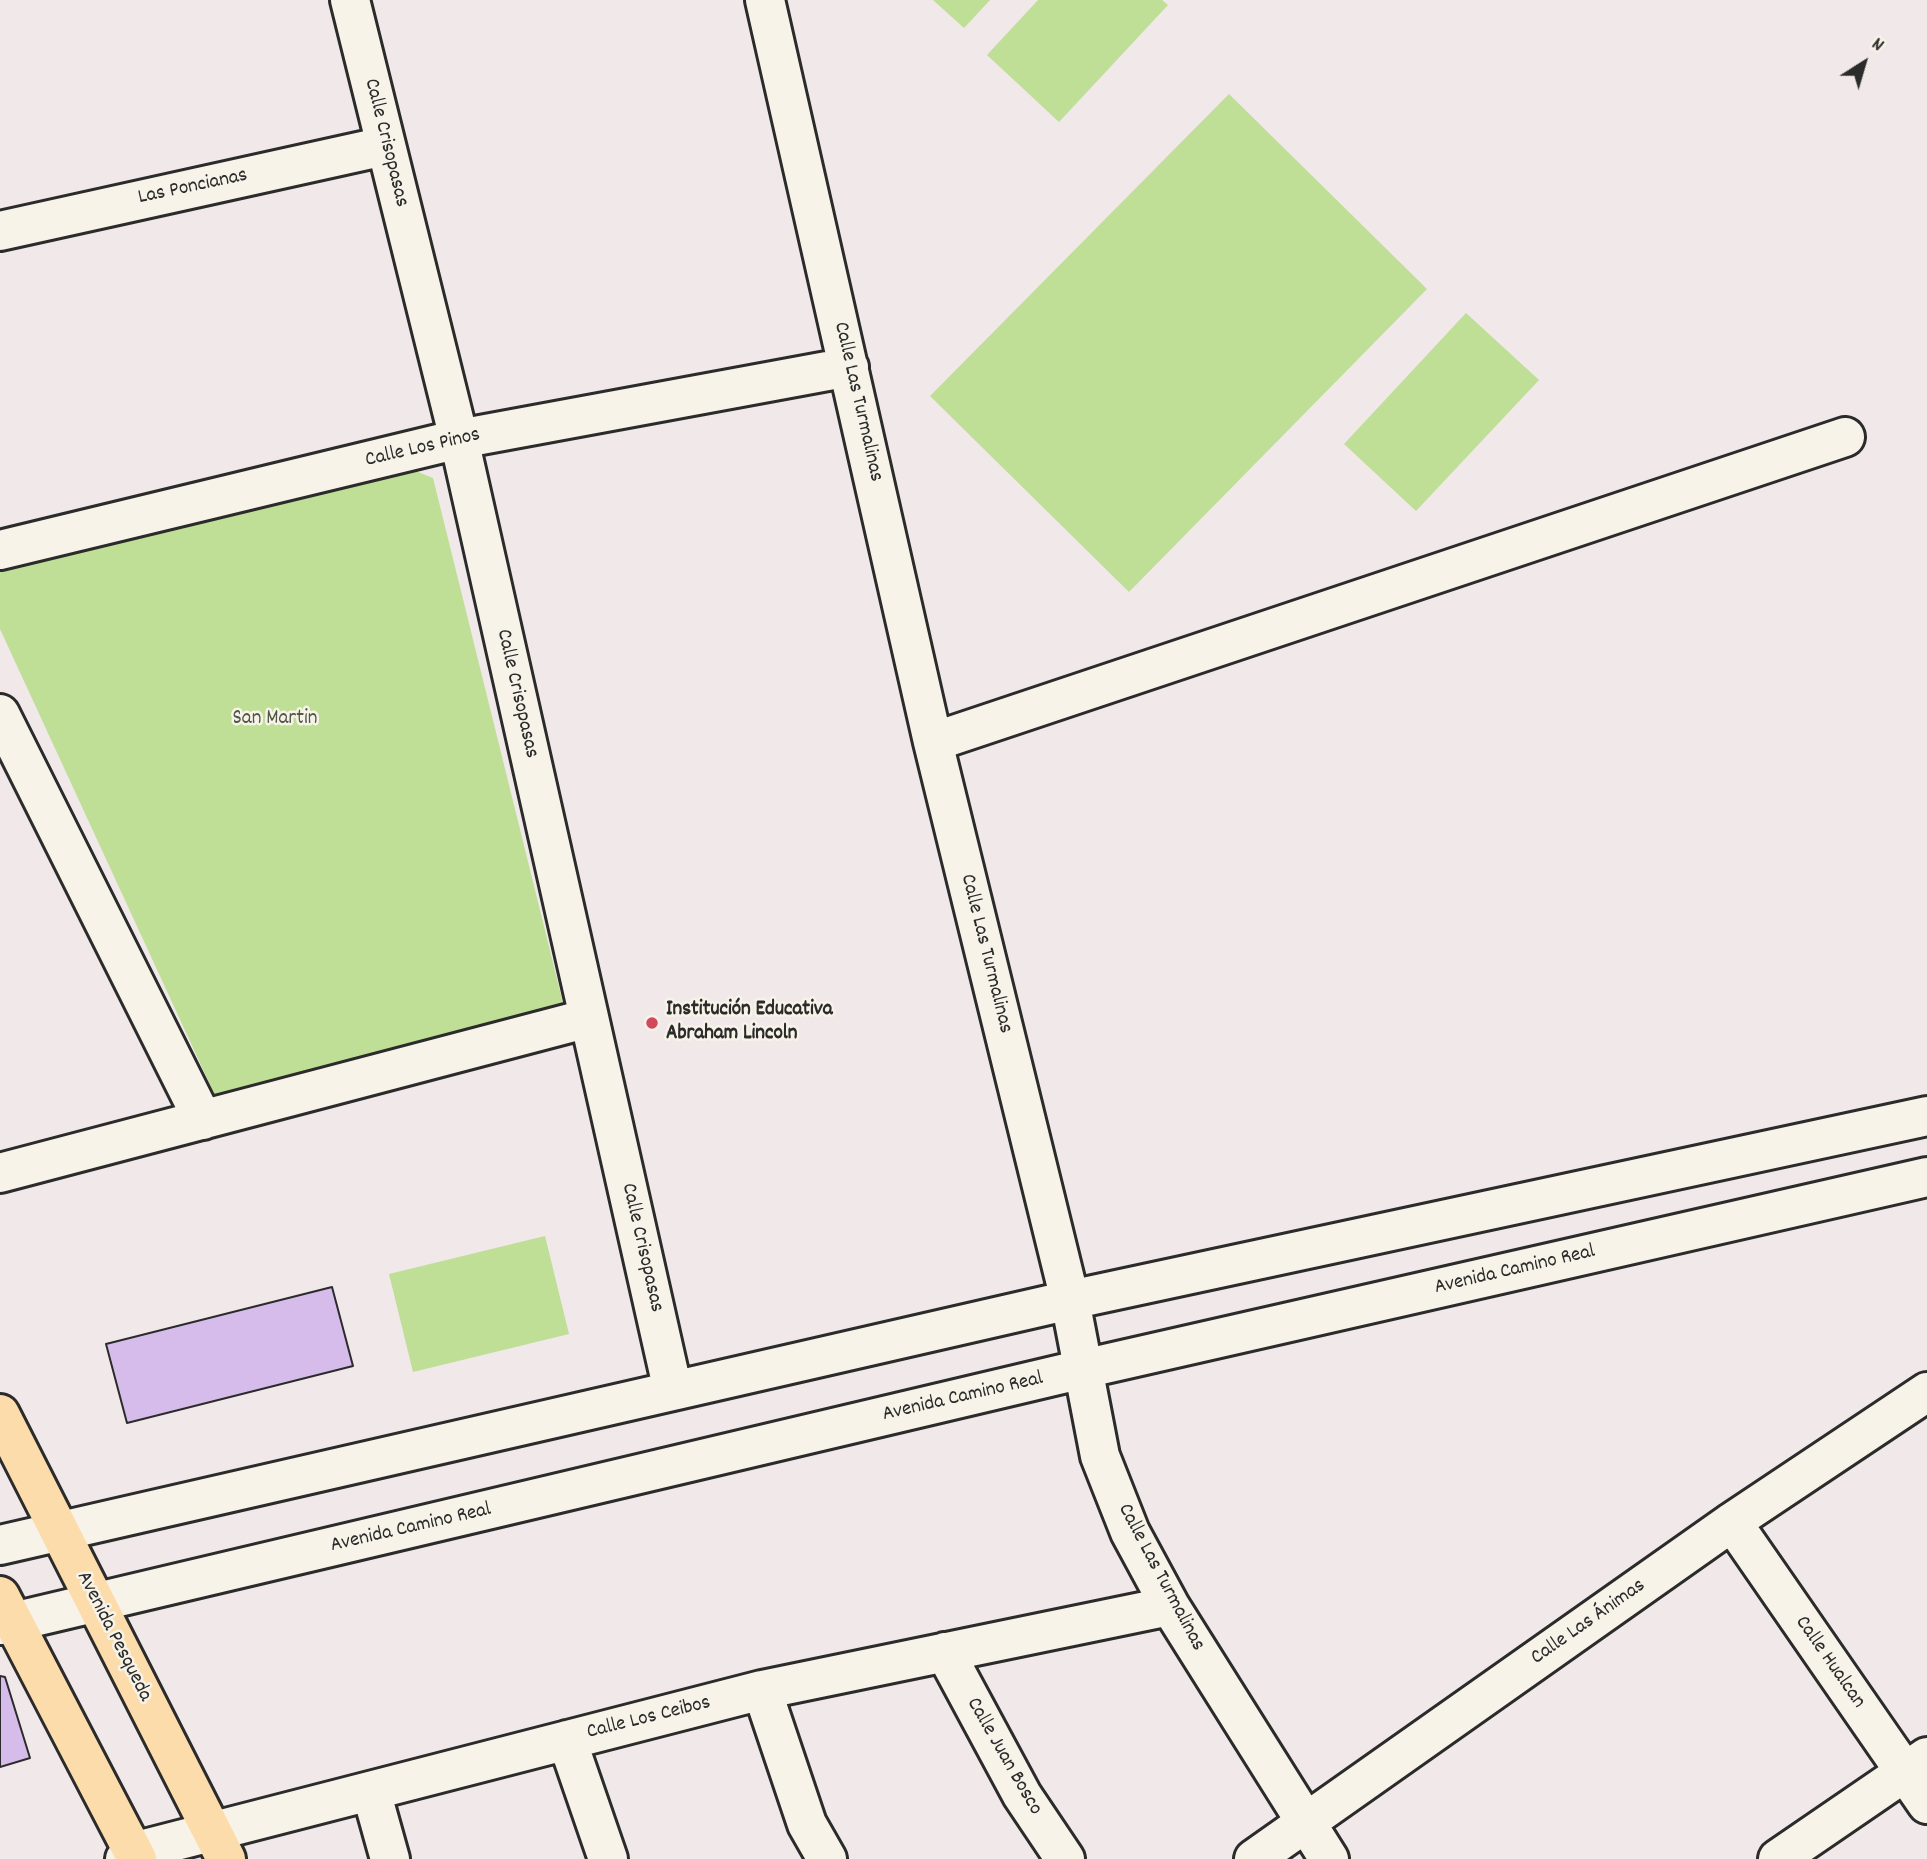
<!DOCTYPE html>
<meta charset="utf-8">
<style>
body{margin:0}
#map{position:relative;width:1927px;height:1859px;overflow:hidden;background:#f0e8e9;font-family:Dekko,sans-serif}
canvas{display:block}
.north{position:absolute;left:1829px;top:28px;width:70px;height:70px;-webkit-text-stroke:5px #f7f3e8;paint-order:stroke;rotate:37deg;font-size:19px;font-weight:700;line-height:28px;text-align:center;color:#2b2b2b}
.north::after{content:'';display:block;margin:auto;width:24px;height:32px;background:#2b2b2b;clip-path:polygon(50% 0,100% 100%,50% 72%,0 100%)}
</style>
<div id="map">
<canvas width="1927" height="1859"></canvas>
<div class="north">N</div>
</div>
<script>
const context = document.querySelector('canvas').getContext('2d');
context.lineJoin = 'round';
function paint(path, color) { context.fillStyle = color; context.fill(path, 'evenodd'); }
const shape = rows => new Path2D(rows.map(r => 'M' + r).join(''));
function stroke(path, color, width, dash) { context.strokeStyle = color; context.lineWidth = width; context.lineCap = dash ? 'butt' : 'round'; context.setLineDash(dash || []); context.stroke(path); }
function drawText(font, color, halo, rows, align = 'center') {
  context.font = font + ' Dekko,sans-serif'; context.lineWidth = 5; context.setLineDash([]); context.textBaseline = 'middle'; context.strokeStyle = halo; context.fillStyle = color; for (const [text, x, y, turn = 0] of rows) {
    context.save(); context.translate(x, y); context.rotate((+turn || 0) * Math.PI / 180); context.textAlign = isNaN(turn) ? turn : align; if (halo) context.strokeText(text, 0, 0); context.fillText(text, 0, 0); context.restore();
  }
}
paint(shape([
 [933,0,990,0,964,28],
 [1038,0,1162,0,1168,5,1059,122,987,55],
 [1229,94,1427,289,1129,592,930,396],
 [1466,313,1539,380,1416,511,1344,444],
 [413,470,433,478,563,1003,218,1102,0,629,0,567],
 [545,1236,569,1334,413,1372,389,1274]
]), '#bfde96');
const building = shape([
 [332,1287,353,1366,127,1423,106,1344,332,1287],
 [0,1676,5,1677,30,1758,0,1767,0,1676]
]);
paint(building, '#d5bceb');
stroke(building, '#2b2b2b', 2);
const minor = shape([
 [350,0,459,439,673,1391],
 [765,0,933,742,1070,1300,1100,1456,1130,1532,1170,1606,1329,1859],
 [0,231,385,146],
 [0,550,459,439,849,367],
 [0,714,203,1120],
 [933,742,1845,437],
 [0,1173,589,1018],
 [1732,1522,1927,1804],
 [0,1545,1070,1300,1927,1116],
 [0,1625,1083,1369,1927,1177],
 [945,1652,1022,1795,1065,1859],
 [762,1690,807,1824,827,1859],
 [567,1740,608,1859],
 [371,1791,390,1859],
 [125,1859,133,1852,762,1690,1170,1606],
 [1254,1859,1732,1522,1927,1392],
 [1778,1859,1927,1757]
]);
const major = shape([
 [0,1414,226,1859],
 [0,1596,137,1859]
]);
stroke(minor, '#2b2b2b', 44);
stroke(major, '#2b2b2b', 44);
stroke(minor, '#f7f3e8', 38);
stroke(major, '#fcdcab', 38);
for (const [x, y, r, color] of [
 [652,1023,7,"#d1495b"]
]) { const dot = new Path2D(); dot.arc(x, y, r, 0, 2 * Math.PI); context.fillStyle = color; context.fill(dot); stroke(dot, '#f7f3e8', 2.5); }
drawText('21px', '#2b2b2b', '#f7f3e8', [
 ["Calle Crisopasas",385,143,76],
 ["Las Poncianas",193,188,-12],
 ["Calle Las Turmalinas",857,402,77],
 ["Calle Los Pinos",423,449,-13],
 ["Calle Crisopasas",516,694,77],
 ["Calle Las Turmalinas",985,954,76],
 ["Calle Crisopasas",641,1248,77],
 ["Avenida Camino Real",1515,1271,-13],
 ["Avenida Camino Real",963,1398,-13],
 ["Avenida Camino Real",411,1529,-13],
 ["Calle Las Turmalinas",1160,1578,62],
 ["Calle Las Ánimas",1589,1623,-35],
 ["Avenida Pesqueda",113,1637,63],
 ["Calle Hualcan",1829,1663,55],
 ["Calle Los Ceibos",649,1719,-14],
 ["Calle Juan Bosco",1003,1757,60]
]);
drawText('21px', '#505846', '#f7f3e8', [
 ["San Martin",275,720]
]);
drawText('bold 21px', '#2b2b2b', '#f7f3e8', [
 ["Institución Educativa",666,1011],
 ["Abraham Lincoln",666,1035]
], 'left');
</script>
